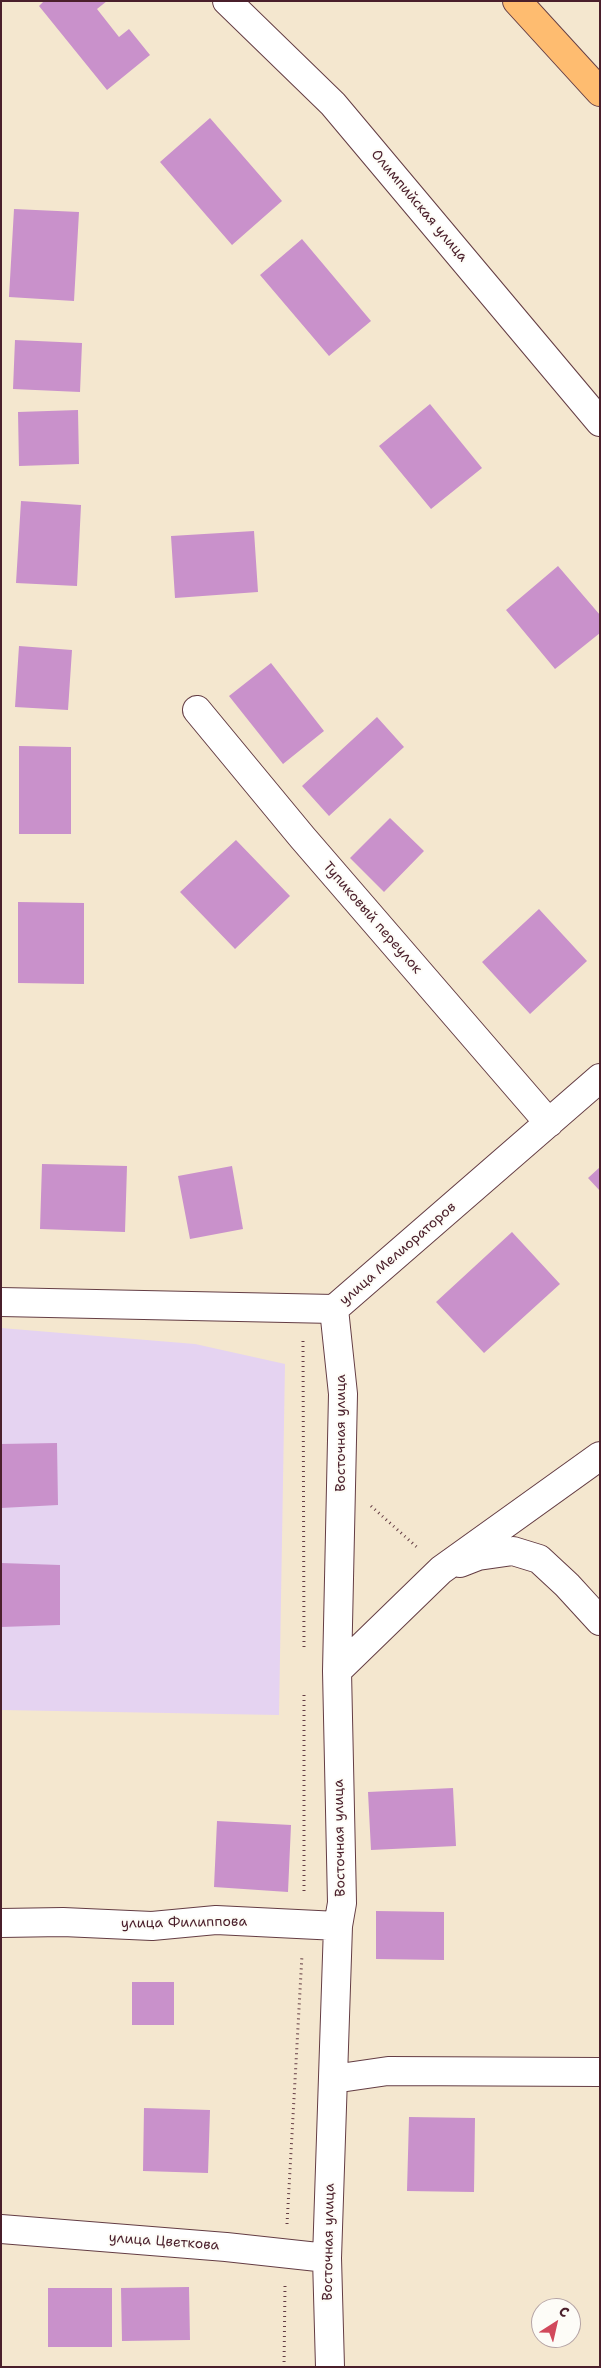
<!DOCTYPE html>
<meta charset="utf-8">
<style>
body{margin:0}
#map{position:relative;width:601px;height:2368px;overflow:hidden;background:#f4e7cf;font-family:"Shantell Sans",sans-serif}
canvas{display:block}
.frame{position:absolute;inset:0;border:2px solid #4a1f2b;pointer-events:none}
.north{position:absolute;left:531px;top:2298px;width:50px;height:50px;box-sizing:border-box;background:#fdfcf7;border:1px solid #b5a4a5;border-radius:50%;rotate:35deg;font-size:14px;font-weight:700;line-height:20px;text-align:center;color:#4a1f2b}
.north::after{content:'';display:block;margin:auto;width:18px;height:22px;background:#d1495b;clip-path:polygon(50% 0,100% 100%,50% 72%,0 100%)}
</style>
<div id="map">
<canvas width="601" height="2368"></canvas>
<div class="frame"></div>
<div class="north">С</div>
</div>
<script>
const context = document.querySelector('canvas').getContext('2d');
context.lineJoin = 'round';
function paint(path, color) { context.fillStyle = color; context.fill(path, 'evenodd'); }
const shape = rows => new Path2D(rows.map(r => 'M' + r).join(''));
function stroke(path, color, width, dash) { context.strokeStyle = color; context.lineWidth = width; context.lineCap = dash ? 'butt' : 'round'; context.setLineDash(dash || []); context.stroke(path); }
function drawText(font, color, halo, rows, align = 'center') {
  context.font = font + ' "Shantell Sans",sans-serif'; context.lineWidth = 4; context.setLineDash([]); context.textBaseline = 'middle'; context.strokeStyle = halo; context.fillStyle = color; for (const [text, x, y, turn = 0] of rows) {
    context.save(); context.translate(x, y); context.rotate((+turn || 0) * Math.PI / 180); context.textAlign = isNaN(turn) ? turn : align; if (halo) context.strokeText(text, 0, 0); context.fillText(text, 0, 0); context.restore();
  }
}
paint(shape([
 [1,1328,195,1344,285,1364,279,1715,1,1710]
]), '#e5d3f1');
paint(shape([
 [44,1,107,1,97,9,119,37,129,29,150,55,107,90,39,6],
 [210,118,282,201,232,245,160,162],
 [14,209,79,212,74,301,9,297],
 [302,239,371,321,329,356,260,275],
 [15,340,82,343,80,392,13,389],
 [430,404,482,468,431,509,379,446],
 [78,410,79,464,19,466,18,412],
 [21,501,81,505,77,586,16,583],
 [254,531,258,592,175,598,171,536],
 [558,566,600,615,600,633,555,669,506,610],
 [19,646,72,650,68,710,15,707],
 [271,663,324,731,283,764,229,696],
 [377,717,404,747,329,816,302,786],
 [19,746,71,747,71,834,19,834],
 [390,818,424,851,384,892,350,858],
 [236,840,290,896,235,949,180,892],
 [18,902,84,903,84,984,18,983],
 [539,909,587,961,530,1014,482,962],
 [42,1164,127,1166,125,1232,40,1229],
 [232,1166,243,1229,190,1239,178,1176],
 [600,1167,600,1191,588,1178],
 [512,1232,560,1284,484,1353,436,1302],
 [57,1443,58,1505,1,1508,1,1444],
 [1,1563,60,1565,60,1625,1,1627],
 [453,1788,456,1846,371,1850,368,1792],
 [217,1821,291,1825,288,1892,214,1887],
 [376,1911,444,1912,444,1960,376,1959],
 [132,1982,174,1982,174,2025,132,2025],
 [144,2108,210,2110,208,2173,143,2171],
 [409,2117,475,2118,474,2192,407,2191],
 [189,2287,190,2340,122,2341,121,2288],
 [48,2288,112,2288,112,2347,48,2347]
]), '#c991cb');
const minor = shape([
 [227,1,333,104,600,422],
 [197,710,302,837,549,1123],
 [1,1302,334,1309,600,1078],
 [460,1563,478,1556,513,1551,539,1559,567,1585,600,1621],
 [337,1671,441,1570,600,1456],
 [1,1923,63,1922,152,1926,216,1920,338,1926],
 [333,2079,388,2071,600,2072],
 [1,2229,226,2247,327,2258],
 [330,2367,327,2258,338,1926,342,1903,337,1671,343,1394,334,1309]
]);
const major = shape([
 [517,1,600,92]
]);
stroke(minor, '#643d44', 30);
stroke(major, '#643d44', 30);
stroke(shape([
 [303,1341,304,1649],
 [371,1506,419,1549],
 [304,1695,304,1894],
 [287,2224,302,1955],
 [284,2367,285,2285]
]), '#643d44', 3, [1, 4]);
stroke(minor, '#fff', 28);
stroke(major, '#febc70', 28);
drawText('14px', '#4a1f2b', '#fdfcf7', [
 ["Олимпийская улица",419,206,50],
 ["Тупиковый переулок",372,918,49],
 ["улица Мелиораторов",398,1254,-41],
 ["Восточная улица",341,1433,-90],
 ["Восточная улица",340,1838,-91],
 ["улица Филиппова",184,1923,-1],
 ["улица Цветкова",164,2242,4],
 ["Восточная улица",329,2242,-89]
]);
</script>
